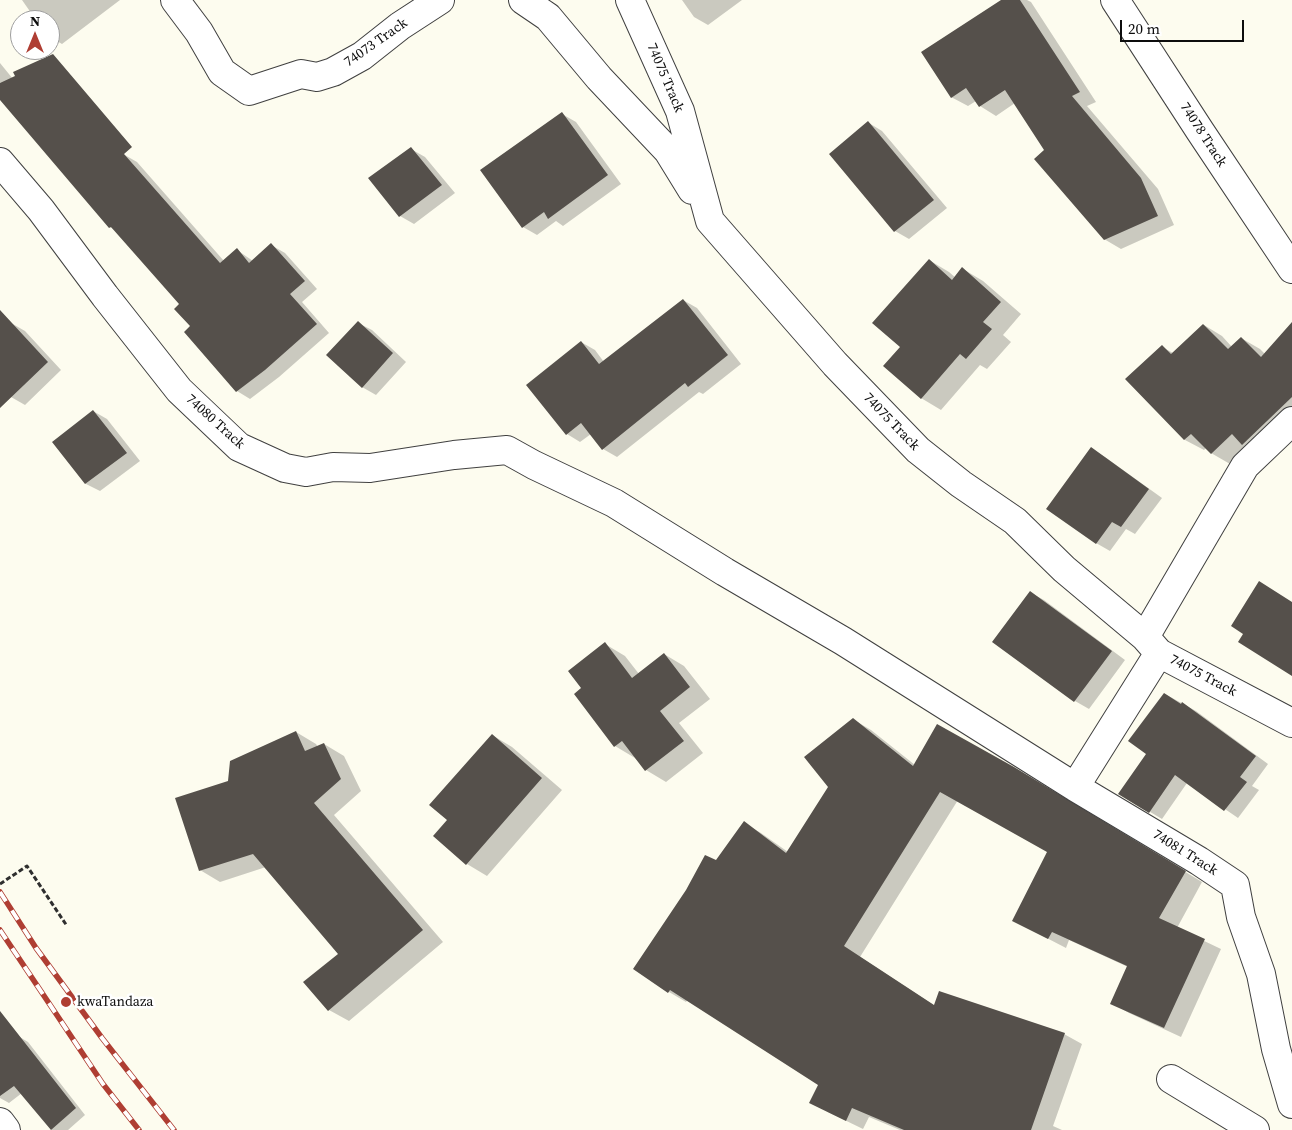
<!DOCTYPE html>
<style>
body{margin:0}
#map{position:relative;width:1292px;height:1130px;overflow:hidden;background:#fdfcef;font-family:"Source Serif 4",serif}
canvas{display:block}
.north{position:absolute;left:10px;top:10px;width:50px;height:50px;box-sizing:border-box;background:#fff;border:1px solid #9e9e9e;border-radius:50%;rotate:0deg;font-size:14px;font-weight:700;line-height:20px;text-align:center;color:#0d0d0d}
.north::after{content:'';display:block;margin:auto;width:18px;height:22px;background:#af3e33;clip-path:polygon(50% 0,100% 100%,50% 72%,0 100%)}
.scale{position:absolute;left:1120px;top:20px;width:124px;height:22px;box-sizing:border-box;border:2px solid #0d0d0d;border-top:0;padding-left:6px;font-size:15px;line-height:18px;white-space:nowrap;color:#0d0d0d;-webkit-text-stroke:4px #fff;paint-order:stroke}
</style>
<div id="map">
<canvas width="1292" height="1130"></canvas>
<div class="north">N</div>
<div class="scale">20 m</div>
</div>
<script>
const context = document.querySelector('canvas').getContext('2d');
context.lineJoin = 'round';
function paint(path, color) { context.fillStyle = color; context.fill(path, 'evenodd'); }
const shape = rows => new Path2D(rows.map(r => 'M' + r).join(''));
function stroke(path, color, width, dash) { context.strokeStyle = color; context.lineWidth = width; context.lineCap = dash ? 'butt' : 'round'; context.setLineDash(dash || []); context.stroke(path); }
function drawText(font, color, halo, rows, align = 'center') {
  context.font = font + ' "Source Serif 4",serif'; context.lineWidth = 5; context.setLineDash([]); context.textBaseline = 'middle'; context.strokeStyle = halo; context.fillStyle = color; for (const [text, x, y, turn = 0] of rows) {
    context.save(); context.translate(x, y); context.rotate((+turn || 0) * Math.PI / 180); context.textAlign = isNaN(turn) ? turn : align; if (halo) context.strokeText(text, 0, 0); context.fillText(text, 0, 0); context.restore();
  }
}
paint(shape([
 [22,0,120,0,62,44,50,37,50,20,36,20],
 [682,0,742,0,708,25,694,17],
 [1003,0,1027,0,1031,2,1096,102,1087,106,1158,189,1174,225,1121,249,1104,239,1015,103,996,116,980,106,976,101,968,106,951,97],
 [0,63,13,79,0,89],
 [562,114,576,122,621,184,563,226,556,221,537,235,523,227],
 [869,123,882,131,947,208,909,239,895,231,831,154],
 [411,149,425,157,455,193,414,224,400,216,369,178],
 [123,154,137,162,224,261,237,250,253,261,271,245,285,253,317,289,302,302,329,333,279,377,250,399,237,391,191,327,181,304,115,230,110,227],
 [929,260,949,272,956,278,963,269,983,281,1021,314,1003,335,1011,342,987,369,980,365,941,410,921,398,901,347],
 [683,300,697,308,741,364,703,394,699,392,617,457,603,449,591,434,580,442,567,434,581,342,595,350,604,362],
 [11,323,25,331,61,370,25,405,11,397,0,386,0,334],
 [358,323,372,330,406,362,376,395,362,387],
 [1204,325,1222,336,1232,347,1241,338,1260,349,1265,354,1292,345,1292,425,1248,447,1230,464,1211,453,1206,448,1204,450,1185,440,1127,379,1162,347,1173,353],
 [93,411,107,419,140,461,100,491,86,484,54,442],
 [1091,449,1105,457,1162,498,1135,534,1126,529,1110,551,1096,543],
 [1031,593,1044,600,1125,660,1089,709,1075,701,994,642],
 [605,644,625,656,639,674,664,654,684,666,710,699,679,723,703,753,666,782,646,770,635,758,615,746,583,689],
 [1165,694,1196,711,1268,764,1252,786,1259,790,1238,818,1187,783,1162,819,1120,794,1148,754],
 [854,720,871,730,915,765,1032,779,1202,882,1177,928,1221,949,1181,1037,1129,1013,1112,1003,1128,967,1069,940,1066,948,1014,921,1048,851,958,800,860,957,935,1006,1064,1034,1082,1044,1053,1126,1062,1130,900,1130,869,1117,863,1129,828,1112,820,1085,688,999,686,1002,669,992,635,968,716,862,744,823,761,833,788,852,830,787],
 [296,732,316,744,318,747,324,744,344,756,361,791,334,815,443,942,349,1021,329,1010,339,954,266,867,220,882,200,870,229,782],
 [492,735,512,747,562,790,487,876,467,864,435,836,448,820],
 [18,1036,28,1042,85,1115,68,1130,52,1130,22,1093,9,1103,0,1098,0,1049]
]), '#0003');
paint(shape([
 [1001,0,1020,0,1080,92,1072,96,1141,178,1158,216,1104,240,1034,159,1044,150,1005,90,979,107,966,88,951,98,921,52],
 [53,54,132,147,124,154,220,263,237,248,249,263,271,243,305,281,290,294,317,324,265,370,236,392,184,332,190,326,174,309,179,304,111,227,109,228,0,100,0,83,15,76,13,72],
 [562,112,608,175,548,219,544,212,522,228,480,170],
 [868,121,934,200,894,232,829,154],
 [411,147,442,185,399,217,368,178],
 [929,259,952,280,962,267,1001,302,983,322,992,329,966,359,960,354,921,399,883,366,900,347,872,323],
 [683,299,728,355,688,387,685,383,602,450,581,423,566,435,526,385,581,341,599,364],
 [0,310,48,362,0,408],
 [358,321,393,353,362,388,326,355],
 [1292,322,1292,397,1242,445,1232,434,1211,454,1191,434,1184,440,1125,379,1162,345,1171,354,1203,324,1228,349,1241,337,1261,357],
 [93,410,127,453,85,484,52,442],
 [1091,447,1149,489,1121,527,1112,522,1096,544,1046,509],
 [1259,581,1292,602,1292,676,1238,642,1243,634,1231,626],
 [1030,591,1112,651,1074,702,992,642],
 [605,642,632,678,664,653,690,687,660,711,684,741,645,771,622,741,614,747,574,694,581,688,568,671],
 [1164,693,1181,704,1182,702,1256,756,1240,777,1247,782,1224,811,1175,775,1149,813,1118,794,1146,754,1128,741],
 [853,718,913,766,937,724,1014,767,1186,871,1159,918,1205,939,1164,1028,1110,1004,1127,966,1052,932,1048,939,1012,921,1047,852,940,792,844,946,934,1005,939,991,1065,1033,1031,1130,904,1130,852,1108,846,1121,809,1103,818,1085,670,990,668,993,633,969,686,890,705,855,716,860,744,821,786,853,828,787,804,757],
 [296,731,305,751,324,743,341,779,314,803,423,930,328,1011,303,982,338,954,253,854,199,871,175,798,228,781,230,761],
 [492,734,542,778,466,865,433,836,447,820,429,805],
 [0,1011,76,1108,51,1130,14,1086,0,1096]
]), '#55504b');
const minor = shape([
 [175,0,199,32,222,72,249,91,301,74,317,77,333,72,362,56,400,26,440,0],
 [523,0,548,17,599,78,668,151,692,190],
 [630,0,680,111,710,221,835,364,918,450,961,484,1015,521,1064,569,1145,637,1159,653,1292,723],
 [1115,0,1200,131,1292,269],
 [0,162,41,210,105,296,179,390,239,447,285,468,306,472,333,467,370,468,454,455,507,450,534,465,614,503,725,572,843,641,1075,787],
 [1145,637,1245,466,1292,421],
 [1159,653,1075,787,1199,861,1235,885,1241,917,1261,974,1276,1049,1292,1104],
 [1171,1079,1255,1130],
 [0,1122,6,1130]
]);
stroke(minor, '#404040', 30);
stroke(shape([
 [0,884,27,866,67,926]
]), '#2f2f2f', 3, [5, 2.5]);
stroke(minor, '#fff', 28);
const rail = shape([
 [0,892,36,948,102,1038,174,1130],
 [0,930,103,1084,139,1130]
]);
stroke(rail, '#af3e33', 5.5);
stroke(rail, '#fff', 4, [11]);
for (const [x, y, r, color] of [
 [66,1002,6,"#af3e33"]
]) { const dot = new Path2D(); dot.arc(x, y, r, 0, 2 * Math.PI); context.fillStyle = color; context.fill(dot); stroke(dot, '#fff', 2); }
drawText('14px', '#0d0d0d', '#fff', [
 ["74073 Track",376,43,-35],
 ["74075 Track",665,78,67],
 ["74078 Track",1203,135,57],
 ["74080 Track",215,422,42],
 ["74075 Track",891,422,46],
 ["74075 Track",1203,676,28],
 ["74081 Track",1185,853,32]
]);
drawText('14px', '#0d0d0d', '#fff', [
 ["kwaTandaza",77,1002]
], 'left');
</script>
